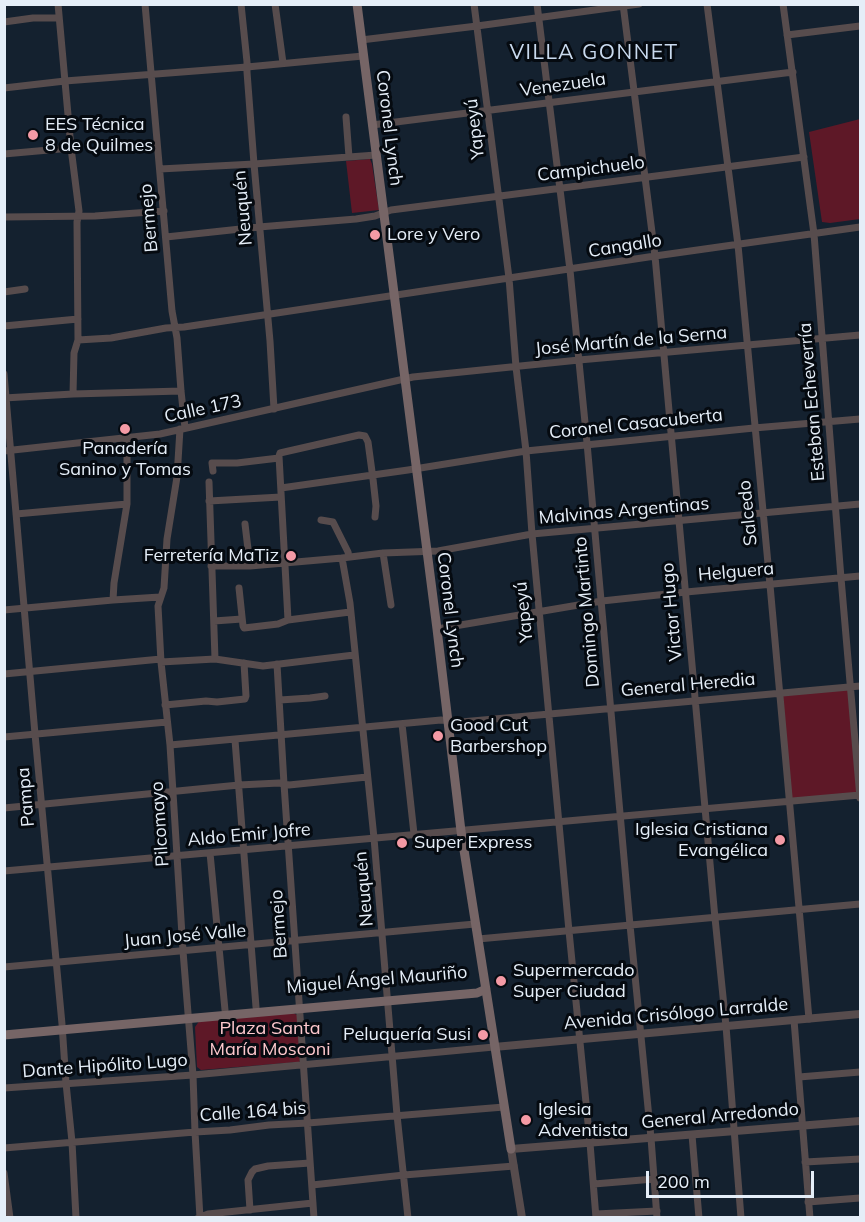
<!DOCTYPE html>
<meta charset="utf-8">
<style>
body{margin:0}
#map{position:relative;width:865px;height:1222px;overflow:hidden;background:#14212f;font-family:Mulish,sans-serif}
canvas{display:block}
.frame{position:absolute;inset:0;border:6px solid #e5eef8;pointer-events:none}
.scale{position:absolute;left:646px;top:1171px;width:168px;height:27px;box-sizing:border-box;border:3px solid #e5eef8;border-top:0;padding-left:8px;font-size:18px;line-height:21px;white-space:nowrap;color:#e5eef8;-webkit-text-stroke:4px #050a10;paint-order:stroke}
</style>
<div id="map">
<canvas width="865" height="1222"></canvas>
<div class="frame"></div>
<div class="scale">200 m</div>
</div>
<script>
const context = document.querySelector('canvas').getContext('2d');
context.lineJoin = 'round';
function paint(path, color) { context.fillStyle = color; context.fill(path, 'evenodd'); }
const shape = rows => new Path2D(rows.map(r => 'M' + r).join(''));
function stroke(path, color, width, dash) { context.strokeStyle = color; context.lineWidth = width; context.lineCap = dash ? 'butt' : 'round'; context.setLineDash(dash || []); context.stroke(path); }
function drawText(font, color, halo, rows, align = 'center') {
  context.font = font + ' Mulish,sans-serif'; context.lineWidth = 6; context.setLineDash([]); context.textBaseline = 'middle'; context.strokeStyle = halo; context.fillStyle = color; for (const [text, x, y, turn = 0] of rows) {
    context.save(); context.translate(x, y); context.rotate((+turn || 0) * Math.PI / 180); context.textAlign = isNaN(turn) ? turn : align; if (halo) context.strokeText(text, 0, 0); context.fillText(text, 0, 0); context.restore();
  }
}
paint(shape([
 [860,119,860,219,830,223,822,222,809,132],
 [370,159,372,164,379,210,352,213,346,161],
 [851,687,860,795,789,801,780,692],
 [293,1013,297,1015,300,1061,299,1062,201,1070,197,1067,195,1027,200,1020]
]), '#5e1827');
stroke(shape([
 [58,4,71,148,79,211,77,222,78,340,74,353,73,394],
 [145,4,172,311,177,338,181,391,185,428],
 [241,4,247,62,247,72,254,164,270,341,274,409],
 [275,4,283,63],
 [474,4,509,278,516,367,526,451,532,534,569,931,590,1143,596,1218],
 [537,4,570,270,587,443,630,925,651,1138,657,1218],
 [623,4,655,256,715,918,726,1026,741,1218],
 [707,4,738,245,770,585,809,1019],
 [783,4,814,234,841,578,860,798],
 [4,22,33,18,59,18],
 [787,35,860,26],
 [361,40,477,26,639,4],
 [4,88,65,81,247,67,363,56],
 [346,117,349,157],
 [372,125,793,72],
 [4,154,71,148],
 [160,169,254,164,376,155],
 [4,217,95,216,164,211],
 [166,237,259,227,356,219,375,216,391,210,804,157],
 [4,292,25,289],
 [4,326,78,319],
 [78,340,111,338,166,328,184,327,655,256,860,227],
 [4,374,35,734,62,1024,66,1083,72,1142,76,1218],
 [4,398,73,394,181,391],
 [180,429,177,477,167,539,164,588,158,606,161,662,170,745,183,951,193,1075,195,1132,200,1218],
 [4,451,160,434,413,377,579,360,860,335],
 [213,471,212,463,237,463,279,458],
 [209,482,215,659],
 [281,488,408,470,526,451,754,428,860,419],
 [209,501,281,497],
 [16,514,127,504],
 [321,520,333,522,348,552,349,557],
 [245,524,250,566],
 [383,553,391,605],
 [342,558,350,603,374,838,397,1115,408,1218],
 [211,566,250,566,342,558,383,553,438,551,532,534,860,504],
 [239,588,243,626,244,628,278,624,288,620,350,612],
 [113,600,114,583,127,504,127,438],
 [4,610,113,600,160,597],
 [288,620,279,456,280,453,359,435,365,436,368,442,373,479,376,506,375,517],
 [214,621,242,619],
 [437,629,602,601,686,592,860,576],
 [161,662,215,659,263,666,354,655],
 [277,664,284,784,314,1218],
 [4,674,161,659],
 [280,700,310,698,325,696],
 [165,705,206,701,217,702,245,699,246,696,244,663],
 [402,724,414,834],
 [4,737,167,722],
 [235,740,256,1007],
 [170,745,441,720,461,722,860,686],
 [4,808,239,785,279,783,289,785,367,777],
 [210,853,225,1010],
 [4,871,860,795],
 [478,939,860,904],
 [4,967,475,924],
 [794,1020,810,1218],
 [799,1077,860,1072],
 [4,1088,193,1075,494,1047],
 [692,1135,699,1218],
 [4,1148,195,1132,230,1130,269,1125,308,1123,504,1107],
 [805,1162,860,1159],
 [4,1173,10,1218],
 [594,1184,654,1179],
 [312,1185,404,1175,514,1166],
 [808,1202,860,1198],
 [250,1210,248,1180,252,1172,255,1169,268,1166,310,1163],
 [596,1214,657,1211],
 [198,1218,208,1214,313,1203]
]), '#574c4d', 7);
stroke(shape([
 [494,1047,860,1014],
 [522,1218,511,1149,860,1121]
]), '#574c4d', 8);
stroke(shape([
 [357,4,437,629,461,831,511,1149],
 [4,1035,477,993,486,989]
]), '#766566', 9);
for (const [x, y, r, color] of [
 [33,135,6,"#f49aa5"],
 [375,235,6,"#f49aa5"],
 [125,429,6,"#f49aa5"],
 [291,556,6,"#f49aa5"],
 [438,736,6,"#f49aa5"],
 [780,840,6,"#f49aa5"],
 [402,843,6,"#f49aa5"],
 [501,981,6,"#f49aa5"],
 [483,1035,6,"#f49aa5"],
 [526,1120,6,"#f49aa5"]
]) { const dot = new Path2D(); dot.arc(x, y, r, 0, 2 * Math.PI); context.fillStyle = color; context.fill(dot); stroke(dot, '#050a10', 2); }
drawText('18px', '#e5eef8', '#050a10', [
 ["Venezuela",563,85,-8],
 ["Coronel Lynch",389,128,83],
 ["Yapeyú",475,129,-97],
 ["Campichuelo",591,169,-7],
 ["Neuquén",243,208,-95],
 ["Bermejo",149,218,-95],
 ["Cangallo",625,246,-9],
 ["José Martín de la Serna",631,341,-5],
 ["Esteban Echeverría",812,402,-95],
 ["Calle 173",203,409,-12],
 ["Coronel Casacuberta",636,424,-6],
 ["Malvinas Argentinas",624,511,-5],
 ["Salcedo",748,513,-96],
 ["Helguera",736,572,-5],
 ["Coronel Lynch",450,610,83],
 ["Yapeyú",524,612,-96],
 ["Domingo Martinto",587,612,-95],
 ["Victor Hugo",672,612,-95],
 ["General Heredia",688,685,-5],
 ["Pampa",26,797,-95],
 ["Pilcomayo",160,824,-94],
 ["Aldo Emir Jofre",249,835,-5],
 ["Neuquén",364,889,-95],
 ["Bermejo",279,924,-94],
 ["Juan José Valle",185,936,-5],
 ["Miguel Ángel Mauriño",377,980,-5],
 ["Avenida Crisólogo Larralde",676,1014,-5],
 ["Dante Hipólito Lugo",105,1066,-4],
 ["Calle 164 bis",253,1112,-4],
 ["General Arredondo",720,1116,-5]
]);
drawText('18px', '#e5eef8', '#050a10', [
 ["EES Técnica",45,125],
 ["8 de Quilmes",45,146],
 ["Lore y Vero",387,235],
 ["Panadería",125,449,"center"],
 ["Sanino y Tomas",125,470,"center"],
 ["Ferretería MaTiz",279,556,"right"],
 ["Good Cut",450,726],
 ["Barbershop",450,747],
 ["Iglesia Cristiana",768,830,"right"],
 ["Evangélica",768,851,"right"],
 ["Super Express",414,843],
 ["Supermercado",513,971],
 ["Super Ciudad",513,992],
 ["Peluquería Susi",471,1035,"right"],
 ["Iglesia",538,1110],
 ["Adventista",538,1131]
], 'left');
drawText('18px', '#fec8cd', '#050a10', [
 ["Plaza Santa",270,1029],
 ["María Mosconi",270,1050]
]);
context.letterSpacing = '1.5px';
drawText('21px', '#c9daee', '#050a10', [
 ["VILLA GONNET",594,53]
]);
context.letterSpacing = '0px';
</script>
